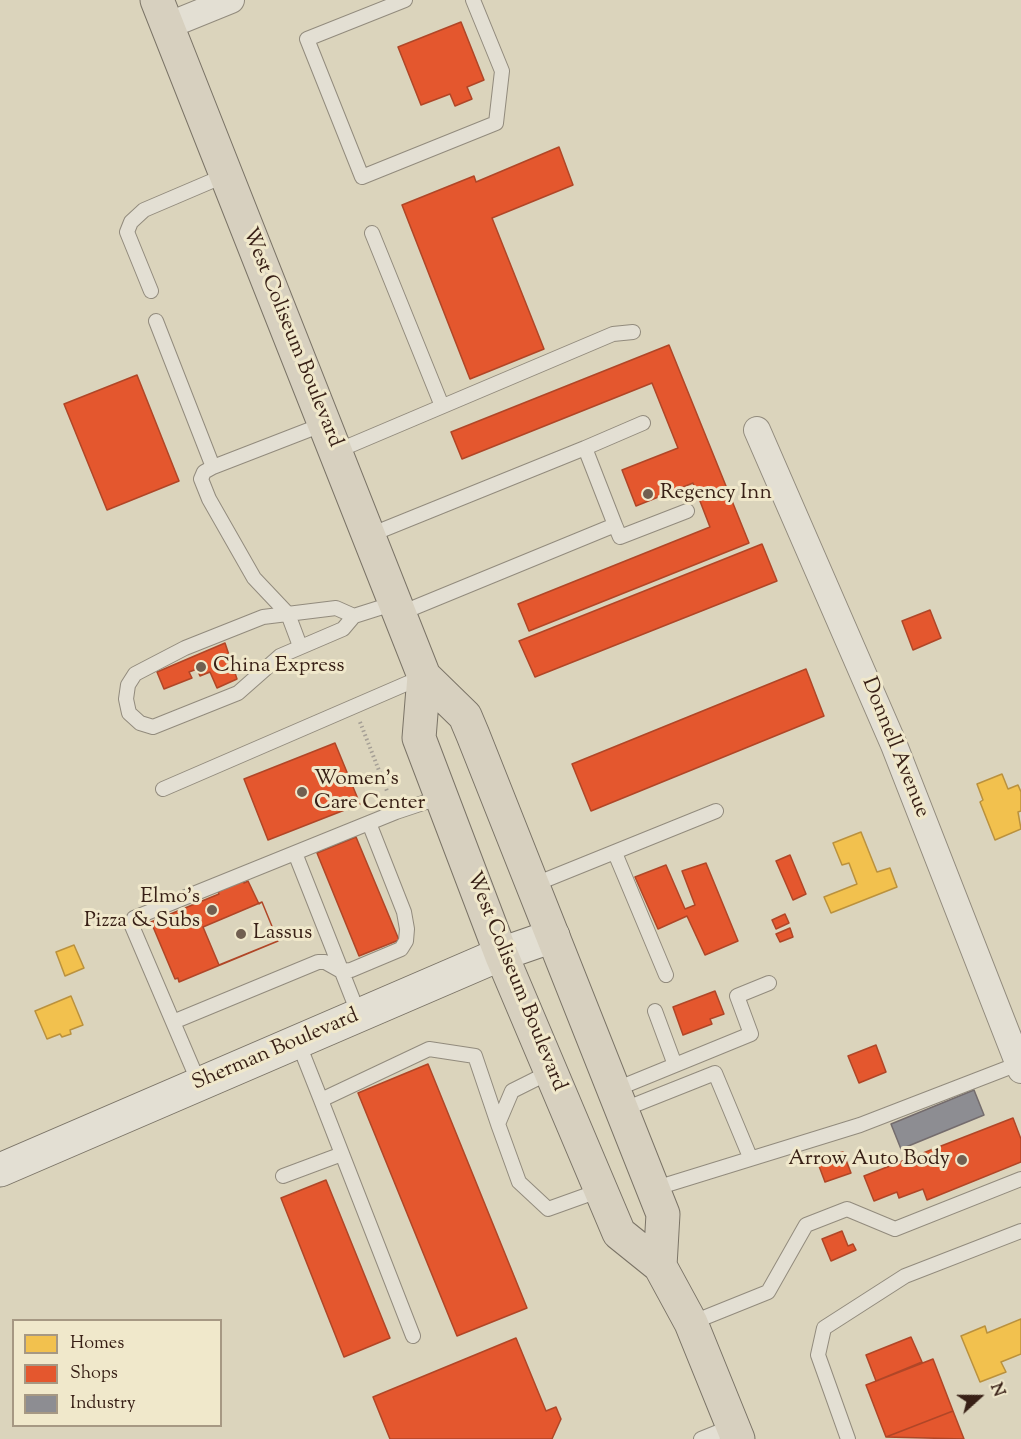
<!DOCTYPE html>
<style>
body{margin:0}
#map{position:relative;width:1021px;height:1439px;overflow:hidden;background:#dbd4bc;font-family:"Sorts Mill Goudy",serif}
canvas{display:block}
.legend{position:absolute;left:12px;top:1319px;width:210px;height:108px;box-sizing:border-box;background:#f0e8cb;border:2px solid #a69883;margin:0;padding:8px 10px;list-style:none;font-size:18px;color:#382016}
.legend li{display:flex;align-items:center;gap:12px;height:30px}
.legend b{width:30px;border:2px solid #a69883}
.north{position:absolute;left:949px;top:1367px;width:60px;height:60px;-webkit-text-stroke:4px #f0e8cb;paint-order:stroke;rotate:69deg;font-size:16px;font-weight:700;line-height:24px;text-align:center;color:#382016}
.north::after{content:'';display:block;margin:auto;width:21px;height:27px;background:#382016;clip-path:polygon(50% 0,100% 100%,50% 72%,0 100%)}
</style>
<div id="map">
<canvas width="1021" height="1439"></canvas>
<ul class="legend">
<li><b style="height:16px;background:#f2c14e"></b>Homes</li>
<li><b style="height:16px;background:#e4572e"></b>Shops</li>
<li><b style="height:16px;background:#8d8d92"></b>Industry</li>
</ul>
<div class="north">N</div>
</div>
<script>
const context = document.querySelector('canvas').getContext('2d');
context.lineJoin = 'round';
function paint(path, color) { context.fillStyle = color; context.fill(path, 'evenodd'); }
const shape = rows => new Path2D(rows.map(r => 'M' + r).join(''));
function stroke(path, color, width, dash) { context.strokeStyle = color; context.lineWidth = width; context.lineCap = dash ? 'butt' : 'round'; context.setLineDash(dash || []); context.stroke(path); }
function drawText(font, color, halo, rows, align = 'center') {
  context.font = font + ' "Sorts Mill Goudy",serif'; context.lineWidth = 6; context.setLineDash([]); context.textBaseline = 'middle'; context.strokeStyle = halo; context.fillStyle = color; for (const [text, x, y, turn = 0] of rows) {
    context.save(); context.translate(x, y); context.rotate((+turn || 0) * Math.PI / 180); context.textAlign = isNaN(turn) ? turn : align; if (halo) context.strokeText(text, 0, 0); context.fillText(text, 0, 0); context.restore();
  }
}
const homes = shape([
 [1002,774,1008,789,1018,785,1021,792,1021,811,1018,812,1021,829,995,840,980,802,983,800,977,784,1002,774],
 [861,832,877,872,890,868,897,887,831,913,824,897,857,884,849,863,842,865,833,843,861,832],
 [74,945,84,968,65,976,56,952,74,945],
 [71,996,83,1025,70,1030,71,1034,62,1037,60,1034,47,1039,35,1011,71,996],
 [1021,1319,1021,1354,1001,1362,1006,1372,980,1382,961,1336,985,1326,987,1333,1021,1319]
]);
paint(homes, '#f2c14e');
stroke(homes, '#ba913d', 1.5);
const shops = shape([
 [461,22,484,80,467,87,472,99,455,106,450,94,421,105,398,47,461,22],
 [559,147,573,185,492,218,544,349,470,379,402,205,474,176,476,182,559,147],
 [669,345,749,543,529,631,518,604,710,527,693,483,636,506,622,470,678,448,652,383,462,459,451,432,669,345],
 [137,375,179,481,107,510,64,404,137,375],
 [762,544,777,581,535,677,519,641,762,544],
 [930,610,941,638,913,650,902,621,930,610],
 [225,643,237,679,217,688,210,672,200,676,197,669,189,672,192,678,164,689,157,672,225,643],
 [806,669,824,716,591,811,572,764,806,669],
 [335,743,360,804,268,840,244,779,335,743],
 [356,837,399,940,359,956,317,853,356,837],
 [790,855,806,894,793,900,776,861,790,855],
 [706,863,738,941,705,955,687,916,658,929,635,877,666,865,685,909,695,905,682,871,706,863],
 [242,880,244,883,248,881,259,904,262,902,278,941,179,982,178,978,175,979,151,922,219,894,217,890,242,880],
 [262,902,278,941,219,965,203,927,262,902],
 [785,914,789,923,776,929,772,920,785,914],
 [790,928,793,937,780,942,776,934,790,928],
 [715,991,724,1014,710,1019,712,1024,683,1035,673,1007,715,991],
 [876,1045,886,1072,859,1083,848,1056,876,1045],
 [428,1064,527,1308,457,1336,358,1093,428,1064],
 [1013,1118,1021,1139,1021,1162,927,1200,923,1189,899,1198,897,1192,874,1201,864,1176,1013,1118],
 [843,1152,851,1173,825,1182,816,1158,843,1152],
 [326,1180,390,1338,344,1357,281,1198,326,1180],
 [842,1231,848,1246,853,1244,856,1250,831,1261,822,1239,842,1231],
 [911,1337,922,1362,876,1381,866,1355,911,1337],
 [516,1338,546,1411,556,1407,561,1419,552,1439,390,1439,373,1397,516,1338],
 [933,1359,953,1411,886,1437,866,1385,933,1359],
 [953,1411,964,1439,886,1437,953,1411]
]);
paint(shops, '#e4572e');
stroke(shops, '#b04627', 1.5);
const industry = shape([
 [974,1090,984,1115,901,1149,891,1124,974,1090]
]);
paint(industry, '#8d8d92');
stroke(industry, '#746c6d', 1.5);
const lane = shape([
 [405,0,307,39,362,177,496,123,502,71,473,0],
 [372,233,442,406],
 [151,291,127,232,131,222,144,210,226,175],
 [156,321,213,467],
 [337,451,613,334,633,332],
 [615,525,585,448,643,423],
 [370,535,585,448],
 [401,613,615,525,620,537,687,511],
 [354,616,336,608,263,617,185,648,135,674,128,685,126,699,129,713,140,723,153,727,238,693,280,656,343,629,354,616,395,603],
 [300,646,288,614,254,578,209,499,201,479,204,472,213,467,324,424],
 [163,789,422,677],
 [295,853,359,1015],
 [615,853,666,975],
 [533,885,716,811],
 [655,1011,675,1065],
 [173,1022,318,962,325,962,341,971,351,970,401,949,406,941,407,929,404,912,369,823],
 [298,1042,321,1100,429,1049,475,1056,498,1124],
 [552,1071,512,1091,498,1124,519,1182,548,1209,601,1190],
 [199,1083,132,926,134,918,396,812,441,797],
 [614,1090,751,1034,737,996,769,983],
 [321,1100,413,1336],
 [622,1110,715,1073,750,1157],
 [283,1176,342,1154],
 [653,1189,860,1125,1018,1064],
 [691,1323,768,1292,806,1225,847,1209,895,1229,1021,1179],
 [701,1439,733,1426],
 [848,1439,818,1355,824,1328,905,1276,1021,1231]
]);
const street = shape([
 [167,26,231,0],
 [757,430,894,745,1021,1070]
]);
const secondary = shape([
 [0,1170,501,954,553,936]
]);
const highway = shape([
 [157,0,424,676,419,738,501,954,619,1233,660,1266,691,1323,738,1439],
 [424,676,465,716,473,735,663,1214,660,1266]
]);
stroke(lane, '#928b7d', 16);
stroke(street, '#928b7d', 28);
stroke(secondary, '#7b7467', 35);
stroke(highway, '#7b7467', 35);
stroke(shape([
 [360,722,387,791]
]), '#a59f95', 4, [1.5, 3]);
stroke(lane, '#e3dfd3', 14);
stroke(street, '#e3dfd3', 26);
stroke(secondary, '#e3dfd3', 33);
stroke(highway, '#d7d0bf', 33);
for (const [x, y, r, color] of [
 [648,494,6,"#715f50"],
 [201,667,6,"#715f50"],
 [302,792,6,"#715f50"],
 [212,910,6,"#715f50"],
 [241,934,6,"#715f50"],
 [962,1160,6,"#715f50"]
]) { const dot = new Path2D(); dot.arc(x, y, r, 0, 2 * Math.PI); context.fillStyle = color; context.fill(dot); stroke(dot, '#f0e8cb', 2); }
drawText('21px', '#382016', '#f0e8cb', [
 ["West Coliseum Boulevard",291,338,68],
 ["Donnell Avenue",894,748,68],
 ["West Coliseum Boulevard",515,982,68],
 ["Sherman Boulevard",276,1051,-23]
]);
drawText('21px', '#382016', '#f0e8cb', [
 ["Regency Inn",660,494],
 ["China Express",213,667],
 ["Women's",314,780],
 ["Care Center",314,804],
 ["Elmo's",200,898,"right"],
 ["Pizza & Subs",200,922,"right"],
 ["Lassus",253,934],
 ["Arrow Auto Body",950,1160,"right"]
], 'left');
</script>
